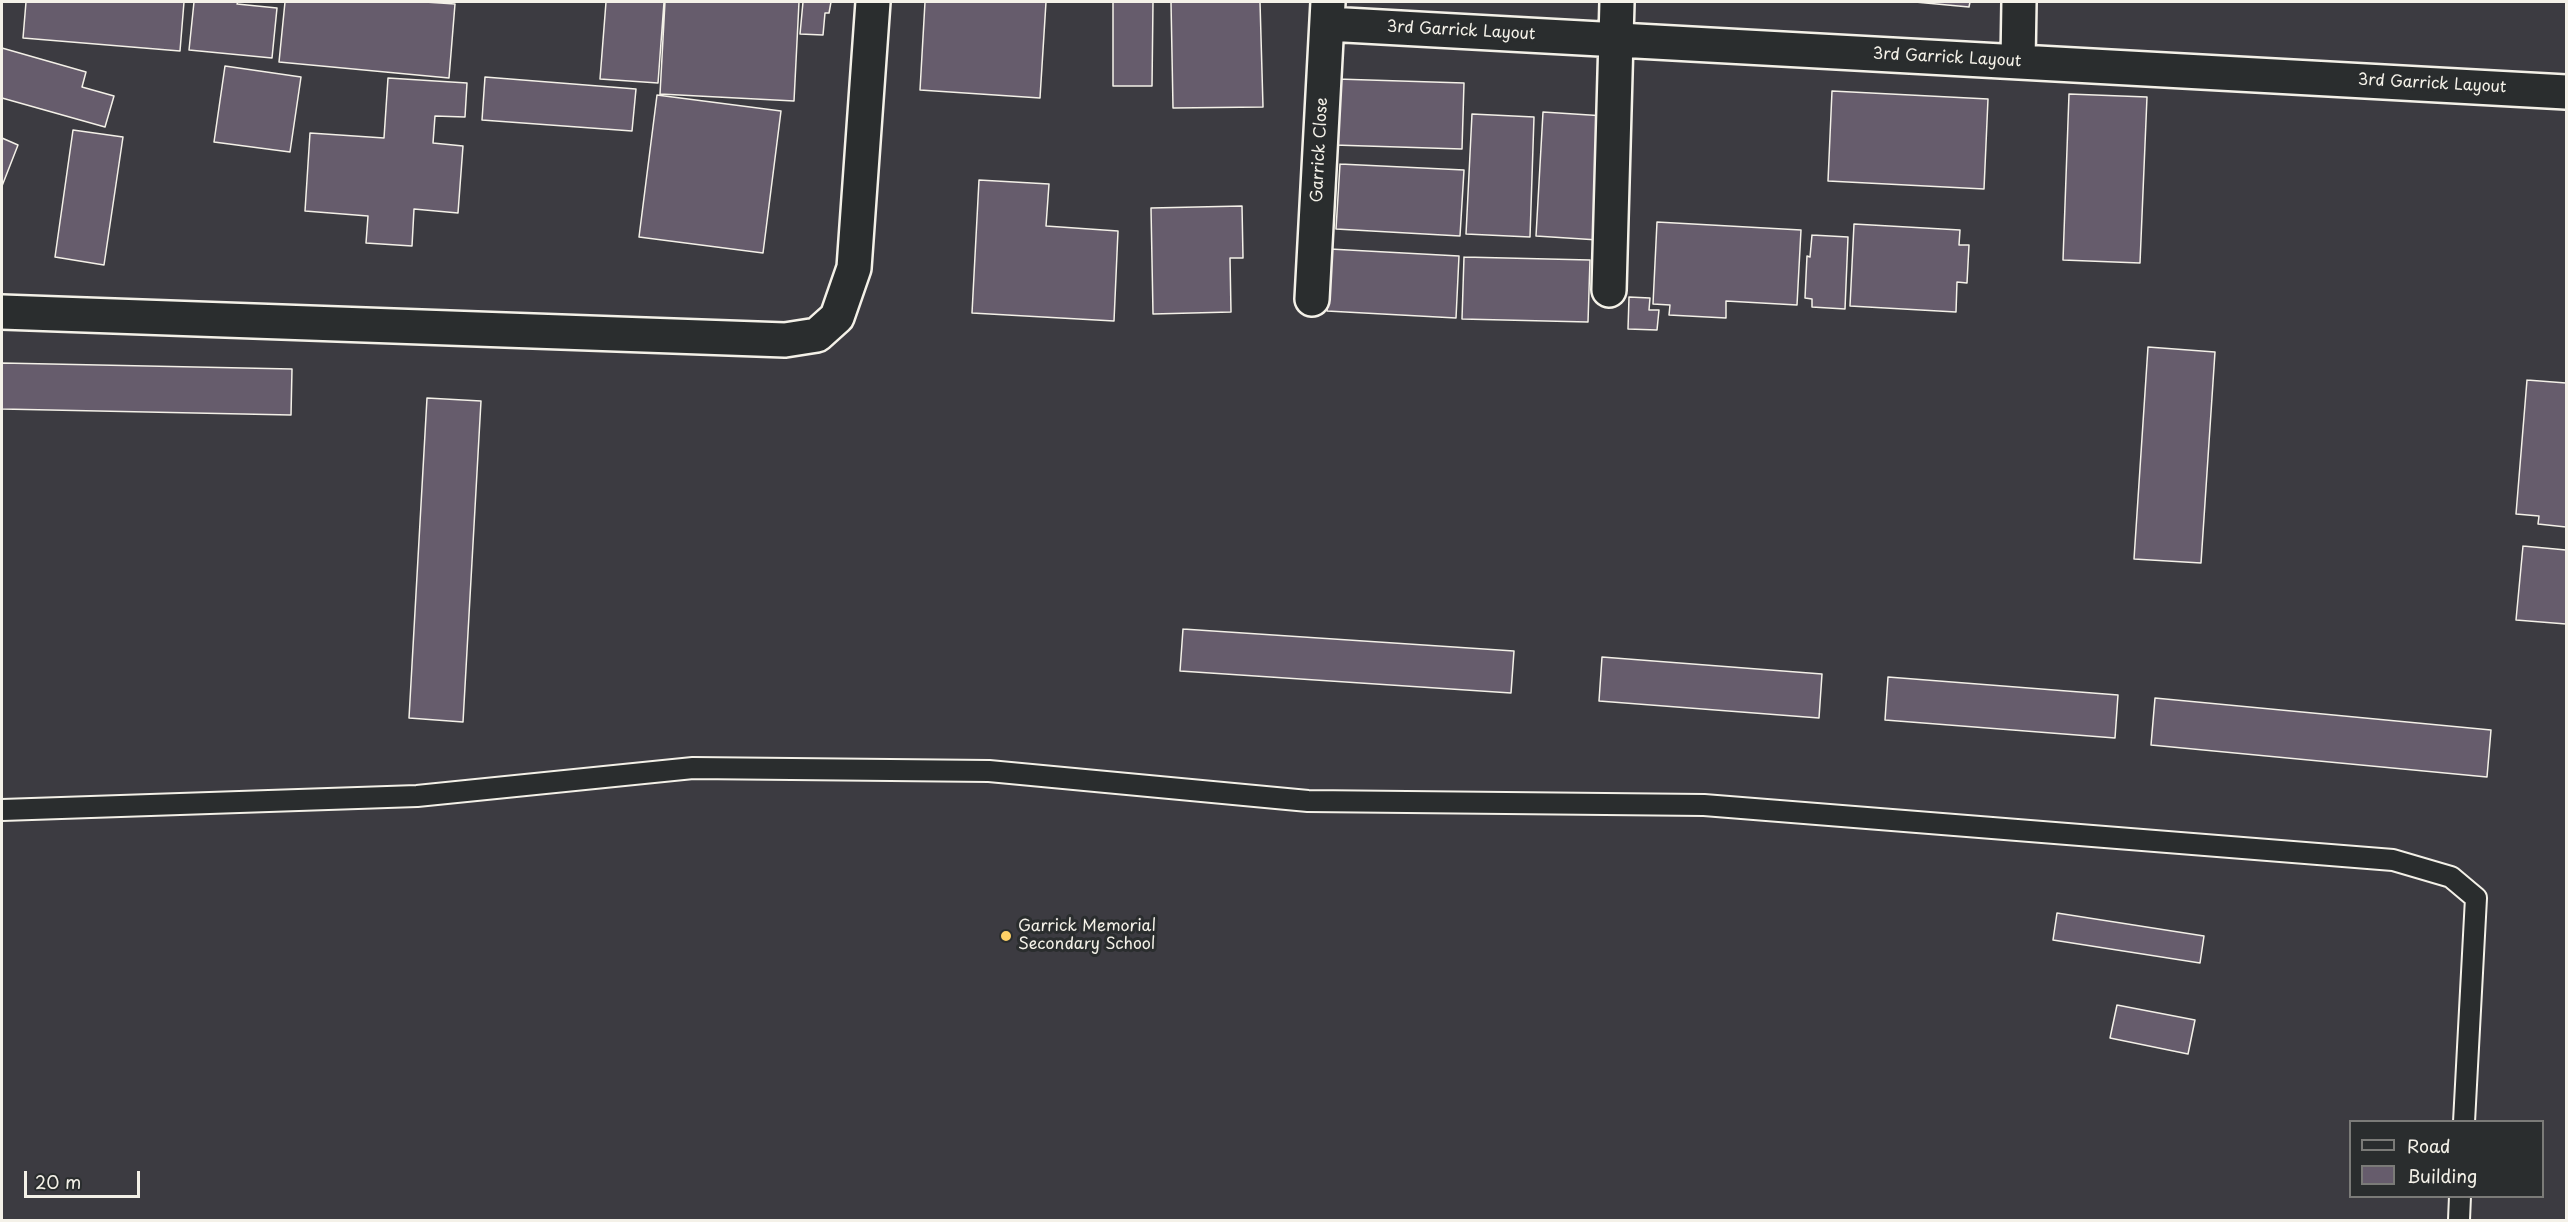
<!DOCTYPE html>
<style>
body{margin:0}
#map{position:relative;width:2568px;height:1222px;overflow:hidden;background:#3c3b41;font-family:"Playpen Sans",sans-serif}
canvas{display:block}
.frame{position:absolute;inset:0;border:3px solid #f4f1e8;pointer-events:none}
.legend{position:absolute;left:2349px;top:1120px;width:195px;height:78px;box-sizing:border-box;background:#2a2d2e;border:2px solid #7b7b78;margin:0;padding:8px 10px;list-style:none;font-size:18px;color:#f4f1e8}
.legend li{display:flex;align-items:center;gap:12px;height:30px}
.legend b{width:30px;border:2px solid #7b7b78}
.scale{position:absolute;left:24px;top:1171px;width:116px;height:27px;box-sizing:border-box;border:3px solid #f4f1e8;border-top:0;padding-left:8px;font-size:18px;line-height:21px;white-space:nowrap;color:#f4f1e8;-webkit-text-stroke:4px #2a2d2e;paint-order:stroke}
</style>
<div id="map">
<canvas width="2568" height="1222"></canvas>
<div class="frame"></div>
<ul class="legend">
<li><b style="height:8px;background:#2a2d2e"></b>Road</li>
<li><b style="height:16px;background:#665c6c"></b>Building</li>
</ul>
<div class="scale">20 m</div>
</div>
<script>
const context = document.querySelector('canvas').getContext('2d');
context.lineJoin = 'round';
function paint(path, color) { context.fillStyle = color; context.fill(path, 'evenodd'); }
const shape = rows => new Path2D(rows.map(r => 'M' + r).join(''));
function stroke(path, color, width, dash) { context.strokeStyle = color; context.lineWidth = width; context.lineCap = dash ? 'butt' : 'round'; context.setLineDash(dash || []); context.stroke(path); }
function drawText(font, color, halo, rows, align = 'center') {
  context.font = font + ' "Playpen Sans",sans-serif'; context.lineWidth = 6; context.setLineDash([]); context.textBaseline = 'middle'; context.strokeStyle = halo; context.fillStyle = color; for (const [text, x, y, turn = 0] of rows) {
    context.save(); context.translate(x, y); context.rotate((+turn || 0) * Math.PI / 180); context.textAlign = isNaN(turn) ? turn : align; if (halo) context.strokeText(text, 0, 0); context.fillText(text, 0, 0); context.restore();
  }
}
const building = shape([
 [26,2,184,2,180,51,23,38,26,2],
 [194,2,238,2,237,4,277,8,272,58,189,50,194,2],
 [285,2,425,2,455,4,449,78,279,62,285,2],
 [606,2,664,2,658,83,600,79,606,2],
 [665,2,799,2,794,101,660,94,665,2],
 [803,2,831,2,829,13,825,13,823,35,800,34,803,2],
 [925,2,1046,2,1040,98,920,90,925,2],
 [1113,2,1153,2,1152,86,1113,86,1113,2],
 [1171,2,1260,2,1263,107,1173,108,1171,2],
 [1915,2,1970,2,1969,7,1915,2],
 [2,48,86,72,82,87,114,96,105,127,2,98,2,48],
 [225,66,301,77,290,152,214,142,225,66],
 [485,77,636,89,632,131,482,120,485,77],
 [388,78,467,83,465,117,435,116,433,143,463,146,458,213,414,209,412,246,366,243,368,216,305,211,310,133,384,138,388,78],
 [1337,79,1464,83,1462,149,1334,145,1337,79],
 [1832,91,1988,99,1984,189,1828,181,1832,91],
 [2069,94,2147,97,2140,263,2063,260,2069,94],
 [657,95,781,111,763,253,639,237,657,95],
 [1543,112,1605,116,1598,240,1536,236,1543,112],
 [1472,114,1534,117,1530,237,1466,234,1472,114],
 [73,130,123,137,104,265,55,257,73,130],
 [2,138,18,145,2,186,2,138],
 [1340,164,1464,170,1460,236,1336,229,1340,164],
 [979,180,1049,184,1046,226,1118,231,1114,321,972,313,979,180],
 [1242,206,1243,258,1230,258,1231,312,1153,314,1151,208,1242,206],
 [1657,222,1801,230,1797,305,1726,301,1726,318,1669,315,1670,305,1653,304,1657,222],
 [1854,224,1960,230,1959,245,1969,245,1967,283,1957,282,1956,312,1850,306,1854,224],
 [1812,235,1848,237,1845,309,1812,307,1812,299,1805,298,1807,256,1810,257,1812,235],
 [1330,249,1459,256,1456,318,1327,311,1330,249],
 [1464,257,1590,260,1588,322,1462,319,1464,257],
 [1629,297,1650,298,1649,310,1659,310,1657,330,1628,329,1629,297],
 [2148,347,2215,352,2201,563,2134,559,2148,347],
 [2,363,292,369,291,415,2,409,2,363],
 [2527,380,2566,383,2566,527,2538,524,2539,516,2516,514,2527,380],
 [427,398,481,401,463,722,409,718,427,398],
 [2523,546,2566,550,2566,624,2516,620,2523,546],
 [1183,629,1514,651,1511,693,1180,671,1183,629],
 [1602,657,1822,674,1819,718,1599,701,1602,657],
 [1888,677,2118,695,2115,738,1885,720,1888,677],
 [2155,698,2491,730,2487,777,2151,745,2155,698],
 [2057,913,2204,936,2200,963,2053,940,2057,913],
 [2117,1005,2195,1020,2188,1054,2110,1038,2117,1005]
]);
paint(building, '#665c6c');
stroke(building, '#f4f1e8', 1.5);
const lane = shape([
 [2,810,417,796,693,768,989,771,1308,801,1704,805,2393,860,2451,877,2476,898,2464,1122],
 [2459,1220,2460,1196]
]);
const street = shape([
 [1327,24,2566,92],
 [2018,62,2019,2],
 [1609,290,1617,2],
 [1312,299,1328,2],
 [2,312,785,340,817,335,837,317,854,268,873,2]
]);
stroke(lane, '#f4f1e8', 24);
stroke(street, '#f4f1e8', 38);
stroke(lane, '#2a2d2e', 20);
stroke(street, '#2a2d2e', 33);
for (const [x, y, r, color] of [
 [1006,936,6,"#ffd166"]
]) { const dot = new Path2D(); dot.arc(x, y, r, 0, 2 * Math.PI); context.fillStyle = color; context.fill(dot); stroke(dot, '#2a2d2e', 2); }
drawText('16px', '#f4f1e8', '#2a2d2e', [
 ["3rd Garrick Layout",1461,31,3],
 ["3rd Garrick Layout",1947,58,3],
 ["3rd Garrick Layout",2432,84,3],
 ["Garrick Close",1320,150,-87]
]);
drawText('16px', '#f4f1e8', '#2a2d2e', [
 ["Garrick Memorial",1018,927],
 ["Secondary School",1018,945]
], 'left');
</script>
